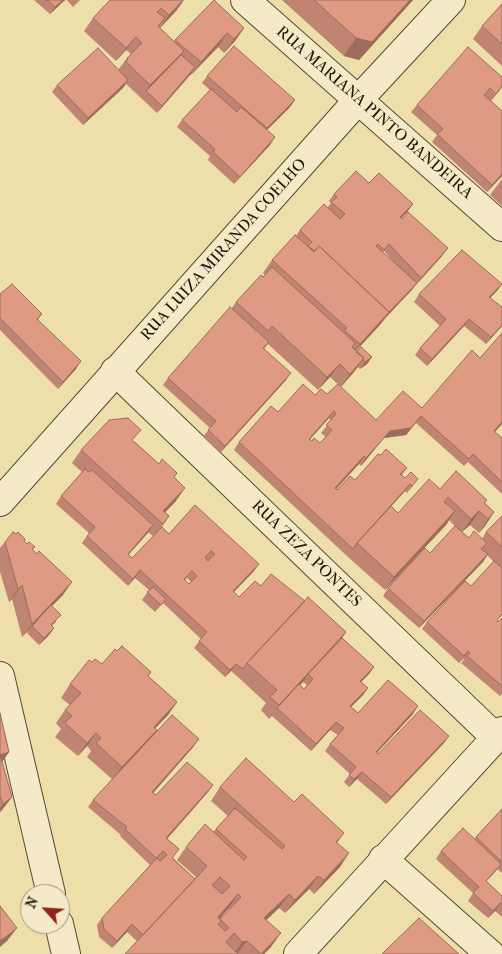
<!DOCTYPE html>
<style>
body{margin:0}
#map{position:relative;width:502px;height:954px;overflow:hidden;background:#eedeaa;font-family:"IM FELL French Canon",serif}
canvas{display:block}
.north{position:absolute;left:20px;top:884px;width:50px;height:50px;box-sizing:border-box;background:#f4eac8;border:1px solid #a0957d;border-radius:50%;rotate:296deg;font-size:14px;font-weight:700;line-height:20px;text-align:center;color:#23160c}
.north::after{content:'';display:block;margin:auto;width:18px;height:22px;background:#8f2418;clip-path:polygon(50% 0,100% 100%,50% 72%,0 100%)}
</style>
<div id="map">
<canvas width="502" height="954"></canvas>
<div class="north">N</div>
</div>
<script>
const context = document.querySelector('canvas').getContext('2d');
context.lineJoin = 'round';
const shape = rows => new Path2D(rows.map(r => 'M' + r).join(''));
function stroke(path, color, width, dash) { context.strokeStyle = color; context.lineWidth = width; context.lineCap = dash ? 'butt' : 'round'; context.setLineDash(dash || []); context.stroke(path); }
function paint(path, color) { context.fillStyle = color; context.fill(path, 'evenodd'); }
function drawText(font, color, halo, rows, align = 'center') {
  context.font = font + ' "IM FELL French Canon",serif'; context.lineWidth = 4; context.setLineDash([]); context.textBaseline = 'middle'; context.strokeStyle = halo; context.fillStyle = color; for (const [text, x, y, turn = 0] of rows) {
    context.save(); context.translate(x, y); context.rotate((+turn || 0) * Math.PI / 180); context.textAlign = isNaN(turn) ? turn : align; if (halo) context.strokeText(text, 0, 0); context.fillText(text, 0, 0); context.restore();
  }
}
const minor = shape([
 [245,0,502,227],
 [115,371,496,738],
 [383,859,490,954],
 [298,954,502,731]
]);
const tertiary = shape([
 [0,502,359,99,451,0],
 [0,676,51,894],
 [59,924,66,954]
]);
stroke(minor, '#564834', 30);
stroke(tertiary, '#564834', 30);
stroke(minor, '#f4eac8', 28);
stroke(tertiary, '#f4eac8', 28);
paint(shape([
 [34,0,65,0,50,14],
 [67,0,80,0,73,7],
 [184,0,176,11,160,28,174,42,175,40,244,28,235,41,224,53,218,47,191,75,190,75,157,113,126,84,123,88,83,125,52,92,57,85,118,70,127,58,131,54,126,50,116,61,84,31,93,18],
 [282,0,413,0,359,60,344,56],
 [502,4,502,66,473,39,482,26],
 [207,76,295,100,290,107,267,130,270,145,234,184,208,160,210,156,177,127,182,120,210,90,202,83],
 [502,77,502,87,491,101,485,96,502,111,502,176,487,192,432,142,437,135,411,112,417,105],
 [502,179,502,206,490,195],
 [369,183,408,211,401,218,442,256,356,351,372,357,367,364,360,369,358,367,341,387,330,377,318,390,268,344,264,349,286,380,220,453,203,437,210,428,163,385,168,378,232,308,236,302,265,275,263,273,272,260,296,236,300,230,327,208,331,203,329,201,334,194],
 [384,251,397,266,383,252],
 [502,284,490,298,502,307,502,326,486,344,464,326,427,366,415,355,420,348,440,326,414,302,419,294],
 [0,294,42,314,38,320,76,369,58,389,0,330],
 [502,333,502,424,495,432,502,438,502,494,468,462,464,466,416,423,406,435,384,438,361,466,359,464,335,489,337,490,355,480,381,455,407,468,402,475,413,486,407,493,405,491,391,506,398,513,440,489,487,500,485,503,494,512,485,526,479,533,470,525,462,532,469,538,482,539,486,532,502,516,502,615,497,620,498,622,502,618,502,694,500,696,461,663,464,660,463,659,459,663,422,629,427,622,471,586,494,562,487,555,483,562,419,628,383,596,388,588,430,553,455,526,449,520,446,525,385,590,348,557,234,450,239,442,278,412,315,395,327,394,376,420,422,408,480,358],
 [329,418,331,421,321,433,326,437,320,443,312,441,310,439],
 [134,441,159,464,177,473,174,478,176,501,165,512,169,516,162,527,169,534,195,505,254,571,234,592,239,597,261,586,305,601,346,632,342,638,374,667,369,674,361,682,368,688,363,695,351,707,358,713,413,714,377,753,378,754,444,743,386,804,357,779,349,787,344,782,350,774,325,751,330,744,338,735,330,730,311,751,272,716,269,719,261,710,266,703,238,677,231,671,225,677,194,648,201,639,163,603,155,612,142,600,149,590,135,578,128,586,82,543,89,533,56,504,61,496,82,472,72,463,81,450],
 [148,532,153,536,132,558,128,554],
 [187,578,191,582,189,584,185,580],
 [303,682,307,685,304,689,300,685],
 [24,541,33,550,63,595,52,606,56,622,52,626,54,628,49,635,39,645,27,633,28,631,22,637,12,599,9,602,0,572,0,548,5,542],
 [117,651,151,672,148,676,177,702,168,715,155,728,153,735,194,746,153,793,156,795,213,785,208,792,166,839,173,858,195,879,196,877,177,860,186,847,213,832,228,816,211,801,220,787,294,802,344,833,337,843,340,867,314,894,309,889,285,913,279,908,266,920,271,947,264,954,125,954,137,941,127,932,112,948,99,937,97,925,102,918,150,865,120,836,121,835,88,807,93,800,112,779,87,757,91,751,87,746,78,756,55,737,61,729,56,723,65,710,70,705,61,698,70,684,92,662,102,664],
 [229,908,230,909,220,919,219,919],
 [0,713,9,752,2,762,12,797,2,810,0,812],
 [502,809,502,873,497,869,486,881,502,896,502,917,495,911,488,918,468,901,473,893,436,859,441,851,474,839]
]), '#c08472');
paint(shape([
 [63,0,65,0,50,14,55,7],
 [184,0,176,11,160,28,169,15],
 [410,0,413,0,359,60,344,56,356,38],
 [244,28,235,41,224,53,234,39],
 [227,33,218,47,191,75,201,62],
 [136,37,126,50,116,61,126,48],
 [184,51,174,64,146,91,141,98,150,85],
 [195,67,190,75,157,113,162,106],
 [128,80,123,88,83,125,88,118],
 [502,86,502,87,491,101,496,94],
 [295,100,290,107,262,135,267,128],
 [275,137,270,145,234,184,240,177],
 [502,174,502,176,487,192,492,185],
 [413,204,408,211,395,224,400,217],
 [448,248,442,256,416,285,421,278],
 [417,283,412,290,384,319,380,325,350,357,360,344],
 [502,284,497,291,484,304,489,297],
 [469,319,464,326,427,366,432,359],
 [502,325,502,326,486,344,491,337],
 [372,357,367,364,360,369,365,362],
 [364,358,354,372,341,387,350,374],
 [81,361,76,369,58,389,63,382],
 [340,364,330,377,318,390,327,377],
 [291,373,286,380,220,453,225,446],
 [334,411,329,418,304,446,309,439],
 [421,416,406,435,384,438,361,466,366,458,390,431],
 [502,422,502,424,489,438,494,431],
 [364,456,359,464,330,496,335,488],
 [410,484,405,491,358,544],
 [185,488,176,501,158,520,163,511],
 [487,500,470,525,462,532,471,519],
 [455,511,446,525,385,590,394,577],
 [494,512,485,526,479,533,488,519],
 [153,525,148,533,123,561,128,554],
 [488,554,483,562,419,628,424,621],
 [259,564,254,571,228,598,233,591],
 [140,570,135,578,128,586,133,579],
 [72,582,63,595,32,626,22,637,32,624],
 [22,585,12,599,9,602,18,589],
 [54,628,49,635,39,645,44,638],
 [346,632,337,645,308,674,303,682,278,709,277,708,269,719,279,705],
 [236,664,231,671,225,677,230,670],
 [374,667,369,674,355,688,360,681],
 [368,688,363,695,345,713,350,706],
 [177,702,168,715,144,740,154,727],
 [418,706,413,714,371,759,376,752],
 [336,722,330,730,311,751,316,744],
 [157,730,148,743,113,780,122,767],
 [96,733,87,746,78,756,87,743],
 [449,736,444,743,386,804,391,797],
 [199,739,194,746,147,800,152,792],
 [9,752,0,765,0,755],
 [362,772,357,779,349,787,354,779],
 [213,785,208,792,161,846,166,838],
 [12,797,2,810,0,812,0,808,3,804],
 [349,853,340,867,314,894,324,880],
 [501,864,496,871,480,888,486,881],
 [318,876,309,889,285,913,295,900],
 [238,894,229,908,209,931,218,917],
 [289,894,279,908,255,931,264,918],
 [500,903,495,911,488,918,493,911],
 [132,924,127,932,112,948,117,941],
 [17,928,7,941,0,947,0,941],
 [281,933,271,947,264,954,261,954],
 [247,941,237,954,234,954,242,942]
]), '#9c6c5c');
const building = shape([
 [47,0,63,0,55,7,47,0],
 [110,0,183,0,169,15,161,8,157,12,165,18,158,26,184,51,150,85,126,62,128,59,127,58,142,43,136,37,126,48,93,18,110,0],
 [214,0,244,28,234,39,227,33,201,62,175,40,214,0],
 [314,0,410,0,372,42,356,38,314,0],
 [502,4,502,44,482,26,502,4],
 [234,46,295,100,267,128,207,76,234,46],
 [468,47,502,77,502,86,496,94,490,88,484,95,502,111,502,174,492,185,437,134,443,129,417,105,468,47],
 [98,48,128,80,88,118,57,85,98,48],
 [181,55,195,67,162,106,146,91,181,55],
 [211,89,237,112,241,107,275,137,240,177,213,152,215,149,182,120,211,89],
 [356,171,369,183,379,173,413,204,400,217,402,219,408,212,448,248,421,278,389,244,384,250,378,244,376,246,417,283,389,312,319,246,315,251,308,246,312,242,300,230,324,204,340,219,345,214,331,202,337,197,334,194,356,171],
 [295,235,314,252,319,246,389,312,360,344,344,330,347,328,272,260,295,235],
 [462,250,502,284,489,297,502,307,502,325,491,337,469,319,432,359,420,348,446,319,419,294,462,250],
 [272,267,355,343,352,347,364,358,350,374,340,364,327,377,272,326,268,331,236,302,261,275,263,277,272,267],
 [12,284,42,314,37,319,81,361,63,382,0,318,0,294,12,284],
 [230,307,269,342,263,348,291,373,225,446,208,430,216,421,168,378,230,307],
 [502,333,502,422,494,431,502,438,502,482,473,454,469,459,421,416,411,428,390,431,366,458,364,456,335,488,337,490,350,476,355,480,378,454,381,455,386,449,407,468,400,474,405,478,411,472,418,479,412,486,410,484,357,543,353,549,239,442,271,406,278,412,303,384,315,395,321,389,327,394,338,384,376,420,403,391,422,408,472,350,480,358,502,333],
 [334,411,336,414,326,425,332,430,320,443,314,438,312,441,309,439,334,411],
 [361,347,372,357,365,362,363,360,364,358,356,352,361,347],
 [128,418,141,430,132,440,159,464,162,459,177,473,174,477,185,488,163,511,169,516,163,524,81,450,109,420,128,418],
 [85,469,89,472,92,470,153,525,128,554,132,558,162,527,169,534,195,505,259,564,233,591,239,597,255,581,261,586,271,574,305,601,247,663,243,669,236,664,230,670,199,641,207,632,140,570,133,579,87,536,95,527,61,496,85,469],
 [211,551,215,554,208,561,205,557,211,551],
 [192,571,197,576,189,584,184,579,192,571],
 [456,471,487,500,484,503,494,512,488,519,479,511,471,519,448,497,444,502,455,511,394,577,357,543,391,506,398,513,429,479,440,489,456,471],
 [502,516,502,547,486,532,502,516],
 [455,526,469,538,474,531,487,543,481,549,488,554,424,621,388,588,425,548,430,553,455,526],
 [13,532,16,534,18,532,25,539,24,541,27,544,29,542,35,547,32,549,37,554,39,551,72,582,32,624,22,585,18,589,5,542,13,532],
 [494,561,502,568,502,614,497,620,498,622,502,618,502,686,467,656,470,653,468,651,464,656,427,622,465,581,471,586,494,561],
 [153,587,166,599,161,605,147,592,153,587],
 [308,597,346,632,279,705,270,697,277,690,247,663,308,597],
 [51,605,61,615,51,625,54,628,44,638,32,626,51,605],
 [342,638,374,667,360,681,368,688,350,706,358,713,388,680,418,706,376,752,378,754,420,710,449,736,391,797,362,772,354,779,349,775,356,767,330,744,344,728,336,722,316,744,277,708,299,684,304,689,313,679,308,674,342,638],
 [122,646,151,672,148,676,177,702,154,727,157,730,122,767,96,743,101,738,96,733,87,743,65,723,72,716,65,710,81,693,70,684,89,660,92,662,95,659,102,664,115,649,117,651,122,646],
 [0,713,9,752,0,755,0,713],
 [172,715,199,739,152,792,156,795,187,762,213,785,166,838,179,849,172,858,195,879,143,935,132,924,117,941,104,929,102,918,156,859,157,858,160,861,167,855,163,851,156,858,125,829,127,827,93,800,172,715],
 [0,758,1,758,12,797,3,804,0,796,0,758],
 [246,758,294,802,302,794,344,833,336,842,349,853,324,880,318,876,295,900,289,894,264,918,281,933,261,954,247,941,242,942,234,933,226,942,238,954,125,954,207,866,186,847,205,824,244,860,247,857,216,829,235,808,282,849,285,846,220,787,246,758],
 [220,877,230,886,222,894,212,885,220,877],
 [238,894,241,897,220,919,229,928,225,931,218,924,221,921,218,917,238,894],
 [502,809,502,862,476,837,502,809],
 [463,828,501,864,486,881,502,896,502,905,500,903,493,911,473,893,479,887,441,851,463,828],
 [0,906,17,928,0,941,0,906],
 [419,918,459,954,382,954,419,918]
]);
paint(building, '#df9a84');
stroke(building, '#9c6c5c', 1);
drawText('16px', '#23160c', '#f4eac8', [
 ["RUA MARIANA PINTO BANDEIRA",374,113,41],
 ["RUA LUIZA MIRANDA COELHO",224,250,-48],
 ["RUA ZEZA PONTES",306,554,44]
]);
</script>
